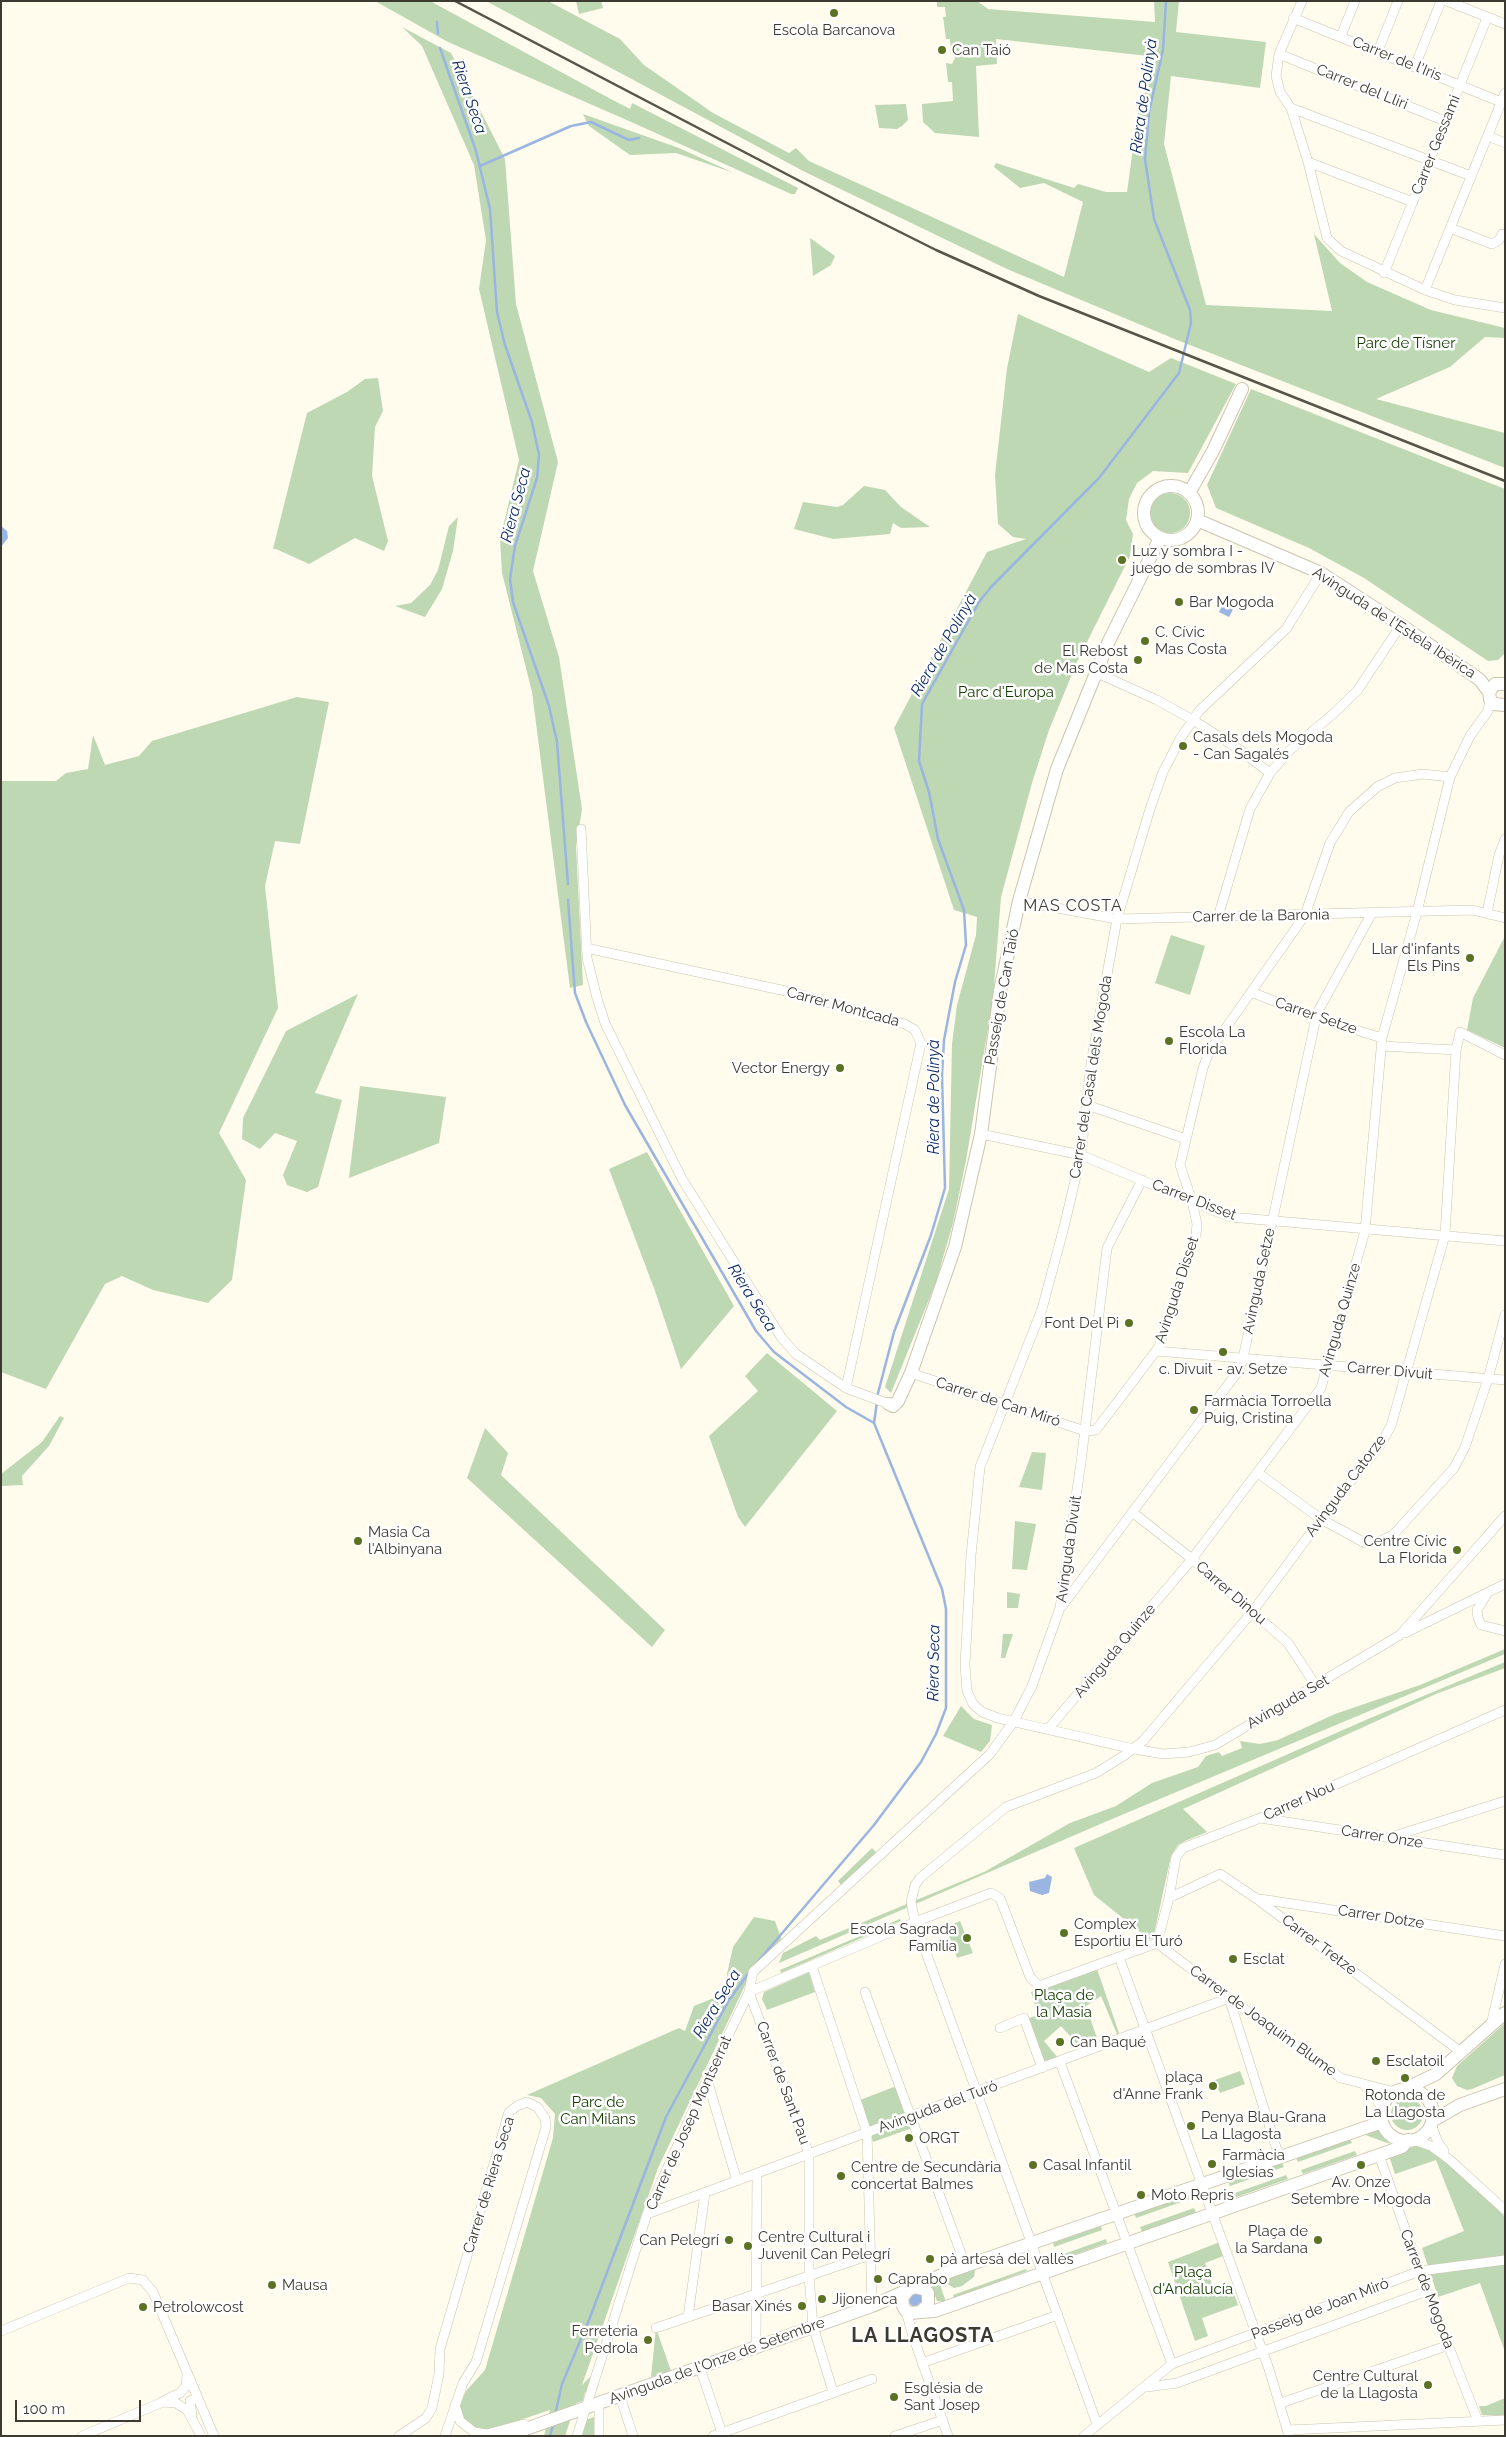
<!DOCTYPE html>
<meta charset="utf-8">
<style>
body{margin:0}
#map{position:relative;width:1506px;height:2437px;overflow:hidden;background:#fffbed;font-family:Raleway,sans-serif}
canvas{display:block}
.frame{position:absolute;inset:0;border:2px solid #3d3b31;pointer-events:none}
.scale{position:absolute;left:15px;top:2400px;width:126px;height:22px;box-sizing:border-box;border:2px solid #3d3b31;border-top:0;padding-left:6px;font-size:15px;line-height:18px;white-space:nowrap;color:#3d3b31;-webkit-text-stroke:4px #fff;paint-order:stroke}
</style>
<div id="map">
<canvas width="1506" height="2437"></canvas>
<div class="frame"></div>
<div class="scale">100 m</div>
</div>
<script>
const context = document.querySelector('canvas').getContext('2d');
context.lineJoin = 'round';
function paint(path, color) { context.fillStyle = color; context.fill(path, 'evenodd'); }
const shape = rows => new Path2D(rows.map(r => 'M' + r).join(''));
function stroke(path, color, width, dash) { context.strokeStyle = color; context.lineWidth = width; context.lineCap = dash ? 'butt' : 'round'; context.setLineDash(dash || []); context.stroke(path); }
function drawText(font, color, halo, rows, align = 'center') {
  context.font = font + ' Raleway,sans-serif'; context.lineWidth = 5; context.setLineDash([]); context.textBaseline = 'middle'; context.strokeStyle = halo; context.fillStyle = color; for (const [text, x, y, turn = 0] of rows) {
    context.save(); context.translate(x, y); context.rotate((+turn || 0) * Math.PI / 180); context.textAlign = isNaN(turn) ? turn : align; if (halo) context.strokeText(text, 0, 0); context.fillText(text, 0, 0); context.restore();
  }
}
paint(shape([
 [375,1,430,1,609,98,630,109,632,103,798,188,795,194,791,194,629,121,448,42],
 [486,1,548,1,620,39,644,65,713,113,789,153,796,148,809,161,1064,277,1083,202,1044,183,1020,188,994,167,996,163,1074,188,1078,184,1106,192,1127,192,1138,112,1157,57,996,39,997,64,976,66,979,137,935,133,923,122,922,104,953,101,952,82,948,82,946,63,952,64,955,58,951,53,950,39,946,39,943,17,946,17,945,7,937,7,937,1,977,1,988,9,1155,22,1154,1,1179,1,1176,32,1266,42,1260,88,1171,76,1164,144,1206,305,1332,311,1314,234,1340,263,1367,282,1431,310,1505,328,1505,338,1485,337,1450,367,1376,399,1505,433,1505,468,1177,340,1007,269,805,172],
 [576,1,601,1,603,8,579,14],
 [402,27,451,53,505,159,516,304,558,462,533,571,559,657,582,809,576,846,583,985,570,988,532,692,502,573,500,539,519,460,479,289,486,240,474,165,422,46],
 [906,104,908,120,902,126,897,129,879,128,875,105],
 [583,114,679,148,734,173,676,153,630,155,589,126],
 [810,238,835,256,831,265,813,276],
 [1018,314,1149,372,1171,358,1236,384,1188,473,1153,471,1137,483,1129,499,1126,520,1133,534,1130,556,1077,662,1049,730,1032,783,1001,897,993,998,966,1161,953,1223,936,1282,891,1393,885,1387,949,1189,952,1044,957,1005,976,935,977,917,954,910,894,728,987,552,1026,539,1013,537,998,524,995,475,1007,368],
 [378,378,383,411,375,427,372,476,388,541,384,551,355,538,309,564,276,549,273,549,307,413,347,392,365,379],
 [1251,389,1505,489,1505,653,1498,660,1488,661,1364,578,1309,548,1216,508,1207,485],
 [864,486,885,490,901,507,930,527,901,528,893,523,890,534,833,539,794,529,803,502,837,507,843,505],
 '1150 513a20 20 0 1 1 40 0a20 20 0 1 1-40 0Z',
 [458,517,453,551,442,589,425,617,395,606,411,603,430,585,438,570,449,526],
 [297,697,329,702,300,844,275,841,265,886,278,1008,219,1133,246,1180,232,1280,208,1303,153,1290,122,1276,105,1284,46,1389,1,1372,1,781,56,781,66,773,88,769,93,735,105,765,139,756,152,741],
 [1171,935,1205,946,1190,995,1155,983],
 [1505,936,1505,1048,1467,1030,1473,998],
 [358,994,315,1093,342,1100,318,1187,307,1192,287,1185,283,1175,297,1141,275,1133,260,1149,242,1139,243,1118,286,1031],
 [360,1086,446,1097,439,1143,349,1178],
 [647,1152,734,1306,681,1369,655,1291,609,1169],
 [767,1353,837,1411,745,1527,738,1517,709,1436,758,1391,745,1376],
 [60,1416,64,1418,49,1446,22,1476,23,1485,1,1486,1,1474,42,1442],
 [485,1428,508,1453,501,1475,665,1630,652,1647,467,1478],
 [1032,1452,1046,1453,1042,1490,1019,1487],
 [1015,1521,1036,1524,1027,1570,1012,1569],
 [1007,1592,1020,1594,1018,1608,1007,1608],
 [1003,1634,1013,1634,1005,1658,1001,1658],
 [1505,1649,1505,1654,1105,1822,779,1963,783,1953,816,1936,820,1940,984,1872,1070,1823,1116,1806,1152,1783,1198,1767,1206,1756,1219,1752,1222,1756,1242,1748,1240,1741,1260,1744,1278,1740,1335,1714,1420,1685],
 [1505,1662,1505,1668,1436,1694,1183,1809,1207,1832,1185,1841,1178,1845,1171,1856,1153,1939,1149,1939,1094,1895,1074,1848,1368,1719],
 [961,1706,974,1719,992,1725,990,1741,981,1752,943,1736],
 [872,1848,878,1854,843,1887,838,1881],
 [754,1917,775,1921,782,1941,751,1973,658,2168,582,2385,593,2374,588,2392,585,2392,583,2401,576,2403,565,2436,544,2436,550,2410,490,2430,478,2430,467,2423,460,2413,460,2404,466,2391,485,2370,553,2138,555,2114,541,2098,527,2095,679,2028,685,2031,694,2006,731,1991,727,1974,733,1947],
 [900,1919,901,1921,781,1973,780,1970],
 [960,1921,973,1953,957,1958,946,1927],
 [1096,1966,1119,2033,1117,2034,1101,1996,1086,2006,1098,2041,1085,2047,1080,2041,1077,2044,1061,2026,1044,2041,1059,2059,1044,2064,1029,2018,1038,2015,1031,1992],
 [809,1972,815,1992,767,2010,762,1999,764,1992],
 [1505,2023,1505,2075,1472,2089,1467,2090,1457,2086,1452,2078,1457,2066],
 [1240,2071,1245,2084,1220,2093,1215,2080],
 [899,2085,915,2127,873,2142,860,2100],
 '1391 2114a16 16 0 1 1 32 0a16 16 0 1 1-32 0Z',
 [1376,2127,1380,2133,1390,2144,1368,2136,1361,2132],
 [1350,2139,1352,2143,1298,2162,1296,2158],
 [1415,2145,1426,2147,1449,2162,1505,2217,1505,2352,1480,2283,1438,2297,1422,2248,1464,2231,1436,2160,1395,2174,1388,2153],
 [1355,2151,1357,2155,1303,2174,1301,2170],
 [1282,2163,1284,2167,1230,2186,1228,2182],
 [1286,2175,1288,2179,1234,2198,1232,2194],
 [1188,2194,1190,2199,1136,2218,1134,2213],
 [1194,2208,1196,2213,1142,2232,1140,2227],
 [1101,2226,1102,2230,1054,2247,1053,2243],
 [1106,2239,1107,2243,1059,2260,1058,2256],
 [1220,2242,1226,2255,1205,2263,1216,2297,1233,2291,1238,2305,1202,2318,1208,2336,1195,2341,1168,2262],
 [976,2266,974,2277,962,2286,954,2288,946,2283,945,2277],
 [1026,2269,1027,2271,954,2298,953,2295],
 [938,2279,946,2302,937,2301,932,2288,932,2285],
 [656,2328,671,2371,651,2377],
 [1505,2398,1505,2416,1482,2415,1479,2406,1486,2406],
 [599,2415,599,2436,581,2436,586,2420]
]), '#bed8b4');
paint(shape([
 [1,526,7,531,8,538,1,547],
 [1227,595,1238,600,1229,617,1219,612],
 [1047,1874,1052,1877,1049,1893,1042,1895,1030,1891,1029,1882,1045,1878],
 '909 2300a7 7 0 1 1 14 0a7 7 0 1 1-14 0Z'
]), '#9ab5e1');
stroke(shape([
 [437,22,438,34],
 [440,48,476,151,490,209,497,312,505,345,532,422,539,455,537,478,515,546,510,579,513,602,549,706,557,742,568,884],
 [480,166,571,126,591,122,629,140,639,138],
 [568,900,575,993,586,1022,625,1105,756,1331,774,1352,846,1407,874,1423,942,1589,946,1609,946,1708,936,1734,921,1762,874,1825,755,1965],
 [877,1397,894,1332,931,1235,945,1188,942,1075,944,1040,955,982,966,945,964,910,938,839,929,792,919,761,922,704,979,602,991,587,1099,478,1179,373,1191,323,1190,310,1154,219,1145,159,1149,112,1163,50,1166,1],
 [874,1423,877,1402],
 [555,2415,562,2384,589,2320,666,2117,729,2000,750,1971],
 [550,2436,553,2425]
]), '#9ab5e1', 2.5);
const minor = shape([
 [1302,1,1279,54,1276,76,1280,92,1291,108,1308,162,1327,238,1341,251,1425,290,1455,300,1505,308],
 [1447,1,1505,24],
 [1293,18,1501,102],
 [1341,36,1355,1],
 [1378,51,1398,1],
 [1279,54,1445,121],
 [1415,66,1441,1],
 [1291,108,1471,176],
 [1488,136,1505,143],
 [1308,162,1413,202],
 [1450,228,1492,244,1499,240,1502,234,1505,235],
 [1384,273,1487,18],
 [1425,290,1505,93],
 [1321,573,1286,629,1199,711,1180,739,1163,772,1150,809,1117,919,1091,1063,1081,1155,1064,1227,1042,1309,980,1467,971,1555,965,1665,967,1691,973,1704,982,1712,998,1718,1134,1749,1163,1754,1189,1752,1215,1745,1400,1635,1505,1516],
 [1097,673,1157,700,1193,720,1240,750,1270,773],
 [581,829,587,958,597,998,605,1023,682,1179,781,1337,796,1354,846,1388,889,1404],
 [1019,901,1117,919,1472,910,1505,918],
 [1487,913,1499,855,1505,839],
 [1218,917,1250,809,1270,773,1289,751,1333,714,1357,691,1401,625],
 [586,948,795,993,905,1024,915,1030,921,1043,846,1388],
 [1251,992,1315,1017,1382,1038],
 [1381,1046,1456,1050,1460,1032,1505,1055],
 [1087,1105,1186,1139],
 [981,1134,1081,1155,1230,1217,1505,1241],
 [1156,1351,1505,1380],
 [911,1373,1085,1431,1096,1430,1159,1347,1196,1235,1197,1224,1192,1201,1180,1165,1203,1068,1209,1052,1305,915,1330,843,1349,812,1377,787,1395,778,1423,774,1450,777],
 [1258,1473,1321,1519,1365,1543,1380,1541,1393,1535,1454,1468,1465,1447,1488,1379,1505,1315],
 [1132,1512,1192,1559,1288,1643,1316,1686],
 [1488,1592,1477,1610,1478,1618,1481,1625,1505,1631],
 [1062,1606,1239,1370,1243,1358,1317,1013,1372,913],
 [1405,1633,1505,1584],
 [1049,1728,1192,1559,1321,1388,1365,1231,1382,1038,1417,912,1450,777,1470,736,1488,711,1490,699],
 [1260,1818,1505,1855],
 [1391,1837,1505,1801],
 [1169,1898,1220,1874,1257,1899,1461,2052],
 [1260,1899,1505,1936],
 [1157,1943,1169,1898,1176,1857,1183,1848,1260,1818,1505,1710],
 [1157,1943,1229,1998,1341,2078,1395,2092],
 [1119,1957,1269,2369,1289,2436],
 [812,1966,867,2133,872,2306],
 [865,1992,966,2267],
 [1491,2025,1505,1964],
 [1000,2028,1024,2018,1042,2068],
 [1060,2062,1172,2364],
 [707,2079,737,2181],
 [1365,2086,1375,2096,1382,2109],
 [1431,2124,1438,2143,1444,2151],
 [1413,2140,1431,2146,1450,2160,1505,2210],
 [1379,2155,1427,2291,1478,2421],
 [647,2214,1229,1998,1277,2150,1282,2156],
 [906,2311,912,2333,948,2436],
 [688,2317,705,2193],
 [656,2328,870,2255],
 [1,2331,129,2278,143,2280,153,2292,214,2436],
 [756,2347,757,2173],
 [922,2363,1058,2315],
 [700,2368,723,2436],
 [1147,2387,1177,2383,1427,2291],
 [833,2392,813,2326,809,2276,809,2154,749,1992,915,1922,991,1893,1000,1898,1030,1977,1039,1986,1157,1943],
 [620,2396,633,2436],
 [163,2401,180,2393,186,2386,187,2375],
 [1281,2403,1449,2345],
 [455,2405,460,2421,474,2432,487,2434,524,2424],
 [192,2416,190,2401,195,2399,199,2401],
 [1097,2424,915,1922,911,1902,915,1885,920,1878,1006,1807,1096,1773,1125,1755,1143,1741,1253,1611,1321,1519,1380,1445,1391,1426,1445,1235,1456,1050],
 [1289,2430,1505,2420],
 [82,2436,163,2402,176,2403,187,2410,201,2436],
 [399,2436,426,2418,432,2408,439,2374,440,2349,509,2112,517,2106,527,2102,537,2107,545,2118,546,2127,476,2362,463,2383,445,2436],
 [577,2436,647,2214,704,2086,749,1992,753,1972,990,1754,1014,1721,1032,1686,1060,1608,1081,1462,1107,1248,1142,1180],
 [599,2436,599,2404],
 [713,2436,872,2379],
 [895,2436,943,2420],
 [1084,2436,1172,2364,1420,2271,1505,2260]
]);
const secondary = shape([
 '1144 513a27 27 0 1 1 54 0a27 27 0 1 1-54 0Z',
 [1189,493,1213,451,1242,389],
 [1197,520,1321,573,1401,625,1480,680,1489,692],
 [1505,684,1495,684,1489,692,1490,699,1494,704,1505,705],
 [889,1404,893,1406,898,1401,911,1373,955,1247,981,1134,1000,991,1019,901,1057,769,1109,641,1160,538],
 [1405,2089,1436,2074,1505,2013],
 '1381 2115a26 26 0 1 1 52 0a26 26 0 1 1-52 0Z',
 [1432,2121,1460,2105,1505,2089],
 [909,2289,902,2298,903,2306,906,2311,911,2313,920,2312,928,2305,928,2293,924,2289,914,2287],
 [920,2312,935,2311,1359,2162,1402,2147,1408,2140],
 [506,2436,872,2306,951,2271,1382,2122]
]);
stroke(minor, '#cbc5ae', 10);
stroke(secondary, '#cbc5ae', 14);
stroke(minor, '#fff', 9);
stroke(secondary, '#fff', 12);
stroke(shape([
 [455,1,838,201,936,250,1039,296,1505,481]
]), '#57554a', 2.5);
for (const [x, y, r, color] of [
 [834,13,5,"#5c7223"],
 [942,50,5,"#5c7223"],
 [1122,560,5,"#5c7223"],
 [1179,602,5,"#5c7223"],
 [1145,641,5,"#5c7223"],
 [1138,660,5,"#5c7223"],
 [1183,746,5,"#5c7223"],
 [1470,958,5,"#5c7223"],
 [1169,1041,5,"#5c7223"],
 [840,1068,5,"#5c7223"],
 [1129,1323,5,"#5c7223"],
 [1223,1352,5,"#5c7223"],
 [1194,1410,5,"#5c7223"],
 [358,1541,5,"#5c7223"],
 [1457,1550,5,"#5c7223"],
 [1064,1933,5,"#5c7223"],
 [967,1938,5,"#5c7223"],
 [1233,1959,5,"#5c7223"],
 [1060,2042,5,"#5c7223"],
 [1376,2061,5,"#5c7223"],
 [1405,2078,5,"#5c7223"],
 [1213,2086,5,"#5c7223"],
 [1191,2126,5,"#5c7223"],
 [909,2138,5,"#5c7223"],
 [1212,2164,5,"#5c7223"],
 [1033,2165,5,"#5c7223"],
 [1361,2165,5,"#5c7223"],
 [841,2176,5,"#5c7223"],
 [1141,2195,5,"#5c7223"],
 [729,2240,5,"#5c7223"],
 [1318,2240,5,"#5c7223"],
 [748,2246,5,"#5c7223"],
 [930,2259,5,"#5c7223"],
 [878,2279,5,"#5c7223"],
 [272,2285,5,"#5c7223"],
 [822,2299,5,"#5c7223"],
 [802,2306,5,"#5c7223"],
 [143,2307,5,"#5c7223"],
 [648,2340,5,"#5c7223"],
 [1428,2385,5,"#5c7223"],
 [894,2397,5,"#5c7223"]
]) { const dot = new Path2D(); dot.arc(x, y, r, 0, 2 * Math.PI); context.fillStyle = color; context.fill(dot); stroke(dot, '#fff', 2); }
drawText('15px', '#3d3b31', '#fff', [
 ["Escola Barcanova",834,30,"center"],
 ["Can Taió",952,50],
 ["Luz y sombra I -",1132,551],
 ["juego de sombras IV",1132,568],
 ["Bar Mogoda",1189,602],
 ["C. Cívic",1155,632],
 ["Mas Costa",1155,649],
 ["El Rebost",1128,651,"right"],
 ["de Mas Costa",1128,668,"right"],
 ["Casals dels Mogoda",1193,737],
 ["- Can Sagalés",1193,754],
 ["Llar d'infants",1460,949,"right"],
 ["Els Pins",1460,966,"right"],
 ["Escola La",1179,1032],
 ["Florida",1179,1049],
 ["Vector Energy",830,1068,"right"],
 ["Font Del Pi",1119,1323,"right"],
 ["c. Divuit - av. Setze",1223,1369,"center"],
 ["Farmàcia Torroella",1204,1401],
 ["Puig, Cristina",1204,1418],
 ["Masia Ca",368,1532],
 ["l'Albinyana",368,1549],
 ["Centre Cívic",1447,1541,"right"],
 ["La Florida",1447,1558,"right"],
 ["Complex",1074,1924],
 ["Esportiu El Turó",1074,1941],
 ["Escola Sagrada",957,1929,"right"],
 ["Família",957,1946,"right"],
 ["Esclat",1243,1959],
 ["Can Baqué",1070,2042],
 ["Esclatoil",1386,2061],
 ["plaça",1203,2077,"right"],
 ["d'Anne Frank",1203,2094,"right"],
 ["Rotonda de",1405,2095,"center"],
 ["La Llagosta",1405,2112,"center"],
 ["Penya Blau-Grana",1201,2117],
 ["La Llagosta",1201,2134],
 ["ORGT",919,2138],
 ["Farmàcia",1222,2155],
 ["Iglesias",1222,2172],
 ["Casal Infantil",1043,2165],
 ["Centre de Secundària",851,2167],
 ["concertat Balmes",851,2184],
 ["Av. Onze",1361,2182,"center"],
 ["Setembre - Mogoda",1361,2199,"center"],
 ["Moto Repris",1151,2195],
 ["Plaça de",1308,2231,"right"],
 ["la Sardana",1308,2248,"right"],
 ["Centre Cultural i",758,2237],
 ["Juvenil Can Pelegrí",758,2254],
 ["Can Pelegrí",719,2240,"right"],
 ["pà artesà del vallès",940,2259],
 ["Caprabo",888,2279],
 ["Mausa",282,2285],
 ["Jijonenca",832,2299],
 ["Basar Xinés",792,2306,"right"],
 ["Petrolowcost",153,2307],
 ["Ferreteria",638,2331,"right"],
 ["Pedrola",638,2348,"right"],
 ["Centre Cultural",1418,2376,"right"],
 ["de la Llagosta",1418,2393,"right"],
 ["Església de",904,2388],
 ["Sant Josep",904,2405]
], 'left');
drawText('15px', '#3d3b31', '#fff', [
 ["Carrer de l'Iris",1397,59,22],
 ["Carrer del Lliri",1362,87,22],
 ["Carrer Gessami",1436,145,-68],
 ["Avinguda de l'Estela Ibèrica",1394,623,33],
 ["Carrer de la Baronia",1261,916,-1],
 ["Passeig de Can Taió",1002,997,-80],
 ["Carrer Montcada",843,1007,15],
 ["Carrer Setze",1316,1016,19],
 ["Carrer del Casal dels Mogoda",1091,1077,-81],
 ["Carrer Disset",1194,1200,21],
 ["Avinguda Setze",1259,1281,-78],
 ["Avinguda Disset",1177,1290,-72],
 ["Avinguda Quinze",1340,1320,-74],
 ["Carrer Divuit",1390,1371,5],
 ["Carrer de Can Miró",998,1402,18],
 ["Avinguda Catorze",1346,1486,-53],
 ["Avinguda Divuit",1069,1549,-82],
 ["Carrer Dinou",1231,1593,41],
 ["Avinguda Quinze",1115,1651,-50],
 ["Avinguda Set",1288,1702,-30],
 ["Carrer Nou",1299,1801,-24],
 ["Carrer Onze",1382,1837,9],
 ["Carrer Dotze",1381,1917,9],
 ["Carrer Tretze",1319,1945,37],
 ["Carrer de Joaquim Blume",1263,2021,36],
 ["Carrer de Sant Pau",783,2083,70],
 ["Avinguda del Turó",938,2107,-20],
 ["Carrer de Josep Montserrat",689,2123,-66],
 ["Carrer de Riera Seca",489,2185,-73],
 ["Carrer de Mogoda",1427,2289,69],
 ["Passeig de Joan Miró",1320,2309,-21],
 ["Avinguda de l'Onze de Setembre",717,2361,-20]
]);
drawText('15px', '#153d00', '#fff', [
 ["Parc de Tísner",1406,343],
 ["Parc d'Europa",1006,692],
 ["Plaça de",1064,1995],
 ["la Masia",1064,2012],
 ["Parc de",598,2102],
 ["Can Milans",598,2119],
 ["Plaça",1193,2272],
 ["d'Andalucía",1193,2289]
]);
drawText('italic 16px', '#112f64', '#fff', [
 ["Riera de Polinyà",1144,96,-82],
 ["Riera Seca",469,97,71],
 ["Riera Seca",516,505,-75],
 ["Riera de Polinyà",944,645,-60],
 ["Riera de Polinyà",934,1097,-90],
 ["Riera Seca",752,1298,58],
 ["Riera Seca",934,1663,-89],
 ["Riera Seca",717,2004,-59]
]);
context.letterSpacing = '1px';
drawText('16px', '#3d3b31', '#fff', [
 ["MAS COSTA",1073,906]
]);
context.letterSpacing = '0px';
context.letterSpacing = '1px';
drawText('bold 20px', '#3d3b31', '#fff', [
 ["LA LLAGOSTA",923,2336]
]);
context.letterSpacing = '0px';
</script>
